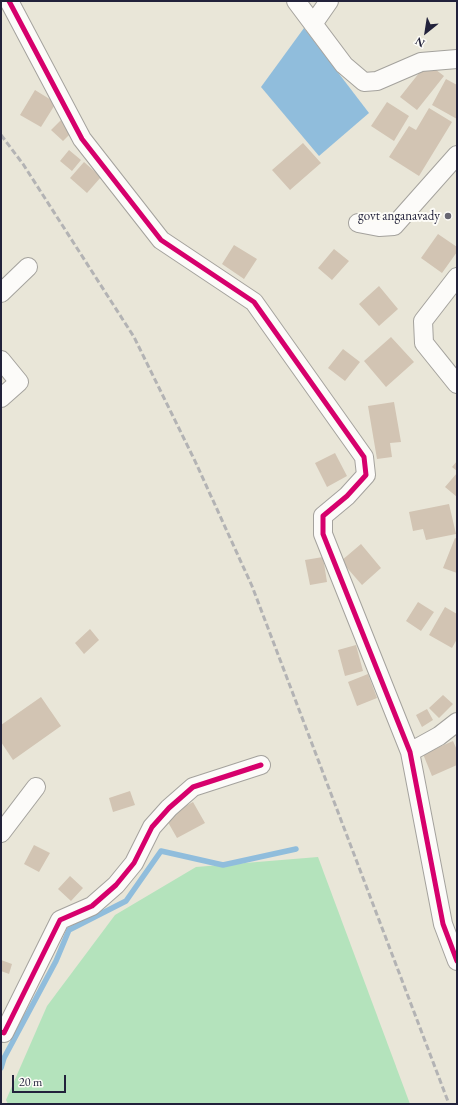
<!DOCTYPE html>
<style>
body{margin:0}
#map{position:relative;width:458px;height:1105px;overflow:hidden;background:#e9e6d8;font-family:"EB Garamond",serif}
canvas{display:block}
.frame{position:absolute;inset:0;border:2px solid #22223b;pointer-events:none}
.north{position:absolute;left:406px;top:12px;width:40px;height:40px;-webkit-text-stroke:3px #fdfcf7;paint-order:stroke;rotate:210deg;font-size:11px;font-weight:700;line-height:16px;text-align:center;color:#22223b}
.north::after{content:'';display:block;margin:auto;width:14px;height:18px;background:#22223b;clip-path:polygon(50% 0,100% 100%,50% 72%,0 100%)}
.scale{position:absolute;left:12px;top:1075px;width:54px;height:18px;box-sizing:border-box;border:2px solid #22223b;border-top:0;padding-left:5px;font-size:12px;line-height:14px;white-space:nowrap;color:#22223b;-webkit-text-stroke:3px #fdfcf7;paint-order:stroke}
</style>
<div id="map">
<canvas width="458" height="1105"></canvas>
<div class="frame"></div>
<div class="north">N</div>
<div class="scale">20 m</div>
</div>
<script>
const context = document.querySelector('canvas').getContext('2d');
context.lineJoin = 'round';
function paint(path, color) { context.fillStyle = color; context.fill(path, 'evenodd'); }
const shape = rows => new Path2D(rows.map(r => 'M' + r).join(''));
function stroke(path, color, width, dash) { context.strokeStyle = color; context.lineWidth = width; context.lineCap = dash ? 'butt' : 'round'; context.setLineDash(dash || []); context.stroke(path); }
function drawText(font, color, halo, rows, align = 'center') {
  context.font = font + ' "EB Garamond",serif'; context.lineWidth = 4; context.setLineDash([]); context.textBaseline = 'middle'; context.strokeStyle = halo; context.fillStyle = color; for (const [text, x, y, turn = 0] of rows) {
    context.save(); context.translate(x, y); context.rotate((+turn || 0) * Math.PI / 180); context.textAlign = isNaN(turn) ? turn : align; if (halo) context.strokeText(text, 0, 0); context.fillText(text, 0, 0); context.restore();
  }
}
paint(shape([
 [318,857,410,1104,8,1104,6,1100,47,1006,115,915,196,867]
]), '#b4e3bc');
paint(shape([
 [304,28,369,113,319,156,261,87]
]), '#90bddc');
stroke(shape([
 [1,1068,4,1058,56,961,69,930,126,901,161,851,223,865,296,849]
]), '#90bddc', 5.5);
paint(shape([
 [427,63,444,76,417,110,400,97],
 [446,79,457,85,457,119,432,105],
 [35,90,56,103,41,127,20,115],
 [387,102,409,116,394,141,371,126],
 [429,108,452,122,419,176,389,157,409,126,416,130],
 [64,117,76,128,63,141,51,130],
 [303,143,321,163,290,190,272,170],
 [69,150,81,160,72,171,60,161],
 [84,162,101,177,87,193,70,178],
 [438,234,457,247,457,252,442,273,421,258],
 [234,245,257,259,244,279,222,264],
 [334,249,349,261,332,280,318,268],
 [379,286,398,309,379,326,359,304],
 [391,337,414,362,386,387,364,361],
 [343,349,360,362,345,381,328,368],
 [394,402,401,442,390,443,392,457,377,459,368,406],
 [335,453,347,476,327,487,315,463],
 [457,461,457,471,452,467],
 [457,473,457,497,445,487],
 [449,504,456,534,426,540,423,529,413,531,409,512],
 [455,538,457,539,457,573,443,568],
 [361,544,381,568,362,585,341,561],
 [323,557,327,582,310,585,305,560],
 [418,602,434,612,421,631,406,621],
 [445,607,457,614,457,639,452,648,429,635],
 [90,629,99,640,84,654,75,643],
 [356,645,363,671,345,676,338,650],
 [368,674,377,698,357,706,348,682],
 [443,695,453,704,439,718,429,708],
 [41,697,61,726,13,760,1,742,1,725],
 [427,709,433,720,422,727,416,715],
 [453,741,457,750,457,765,432,776,423,754],
 [130,791,135,805,113,812,109,798],
 [193,802,205,823,177,838,165,817],
 [34,845,50,853,39,872,24,864],
 [70,876,83,888,71,901,58,889],
 [1,960,12,964,9,974,1,971]
]), '#d2c4b3');
const minor = shape([
 [9,1,82,139,161,240,254,302,364,457,366,475,347,496,323,516,323,534,410,752,443,924,457,961],
 [296,1,344,65,364,82,377,81,421,62,457,59],
 [313,24,329,1],
 [358,223,379,227,394,226,457,155],
 [457,277,423,321,424,343,457,384],
 [1,293,28,267],
 [1,360,19,382,1,398],
 [410,752,439,736,457,722],
 [1,833,36,787],
 [1,1032,4,1033,60,920,92,906,116,885,134,863,152,827,169,808,193,787,261,765]
]);
stroke(minor, '#a4a29d', 20);
stroke(minor, '#fcfbf9', 18);
stroke(shape([
 [1,135,23,164,134,337,195,461,252,586,449,1104]
]), '#b3b3b4', 3, [6, 3]);
stroke(shape([
 [9,1,82,139,161,240,254,302,364,457,366,475,347,496,323,516,323,534,410,752,443,924,457,961],
 [1,1032,4,1033,60,920,92,906,116,885,134,863,152,827,169,808,193,787,261,765]
]), '#d6006c', 5);
for (const [x, y, r, color] of [
 [448,216,4,"#686772"]
]) { const dot = new Path2D(); dot.arc(x, y, r, 0, 2 * Math.PI); context.fillStyle = color; context.fill(dot); stroke(dot, '#fdfcf7', 1.5); }
drawText('13px', '#22223b', '#fdfcf7', [
 ["govt anganavady",440,216]
], 'right');
</script>
